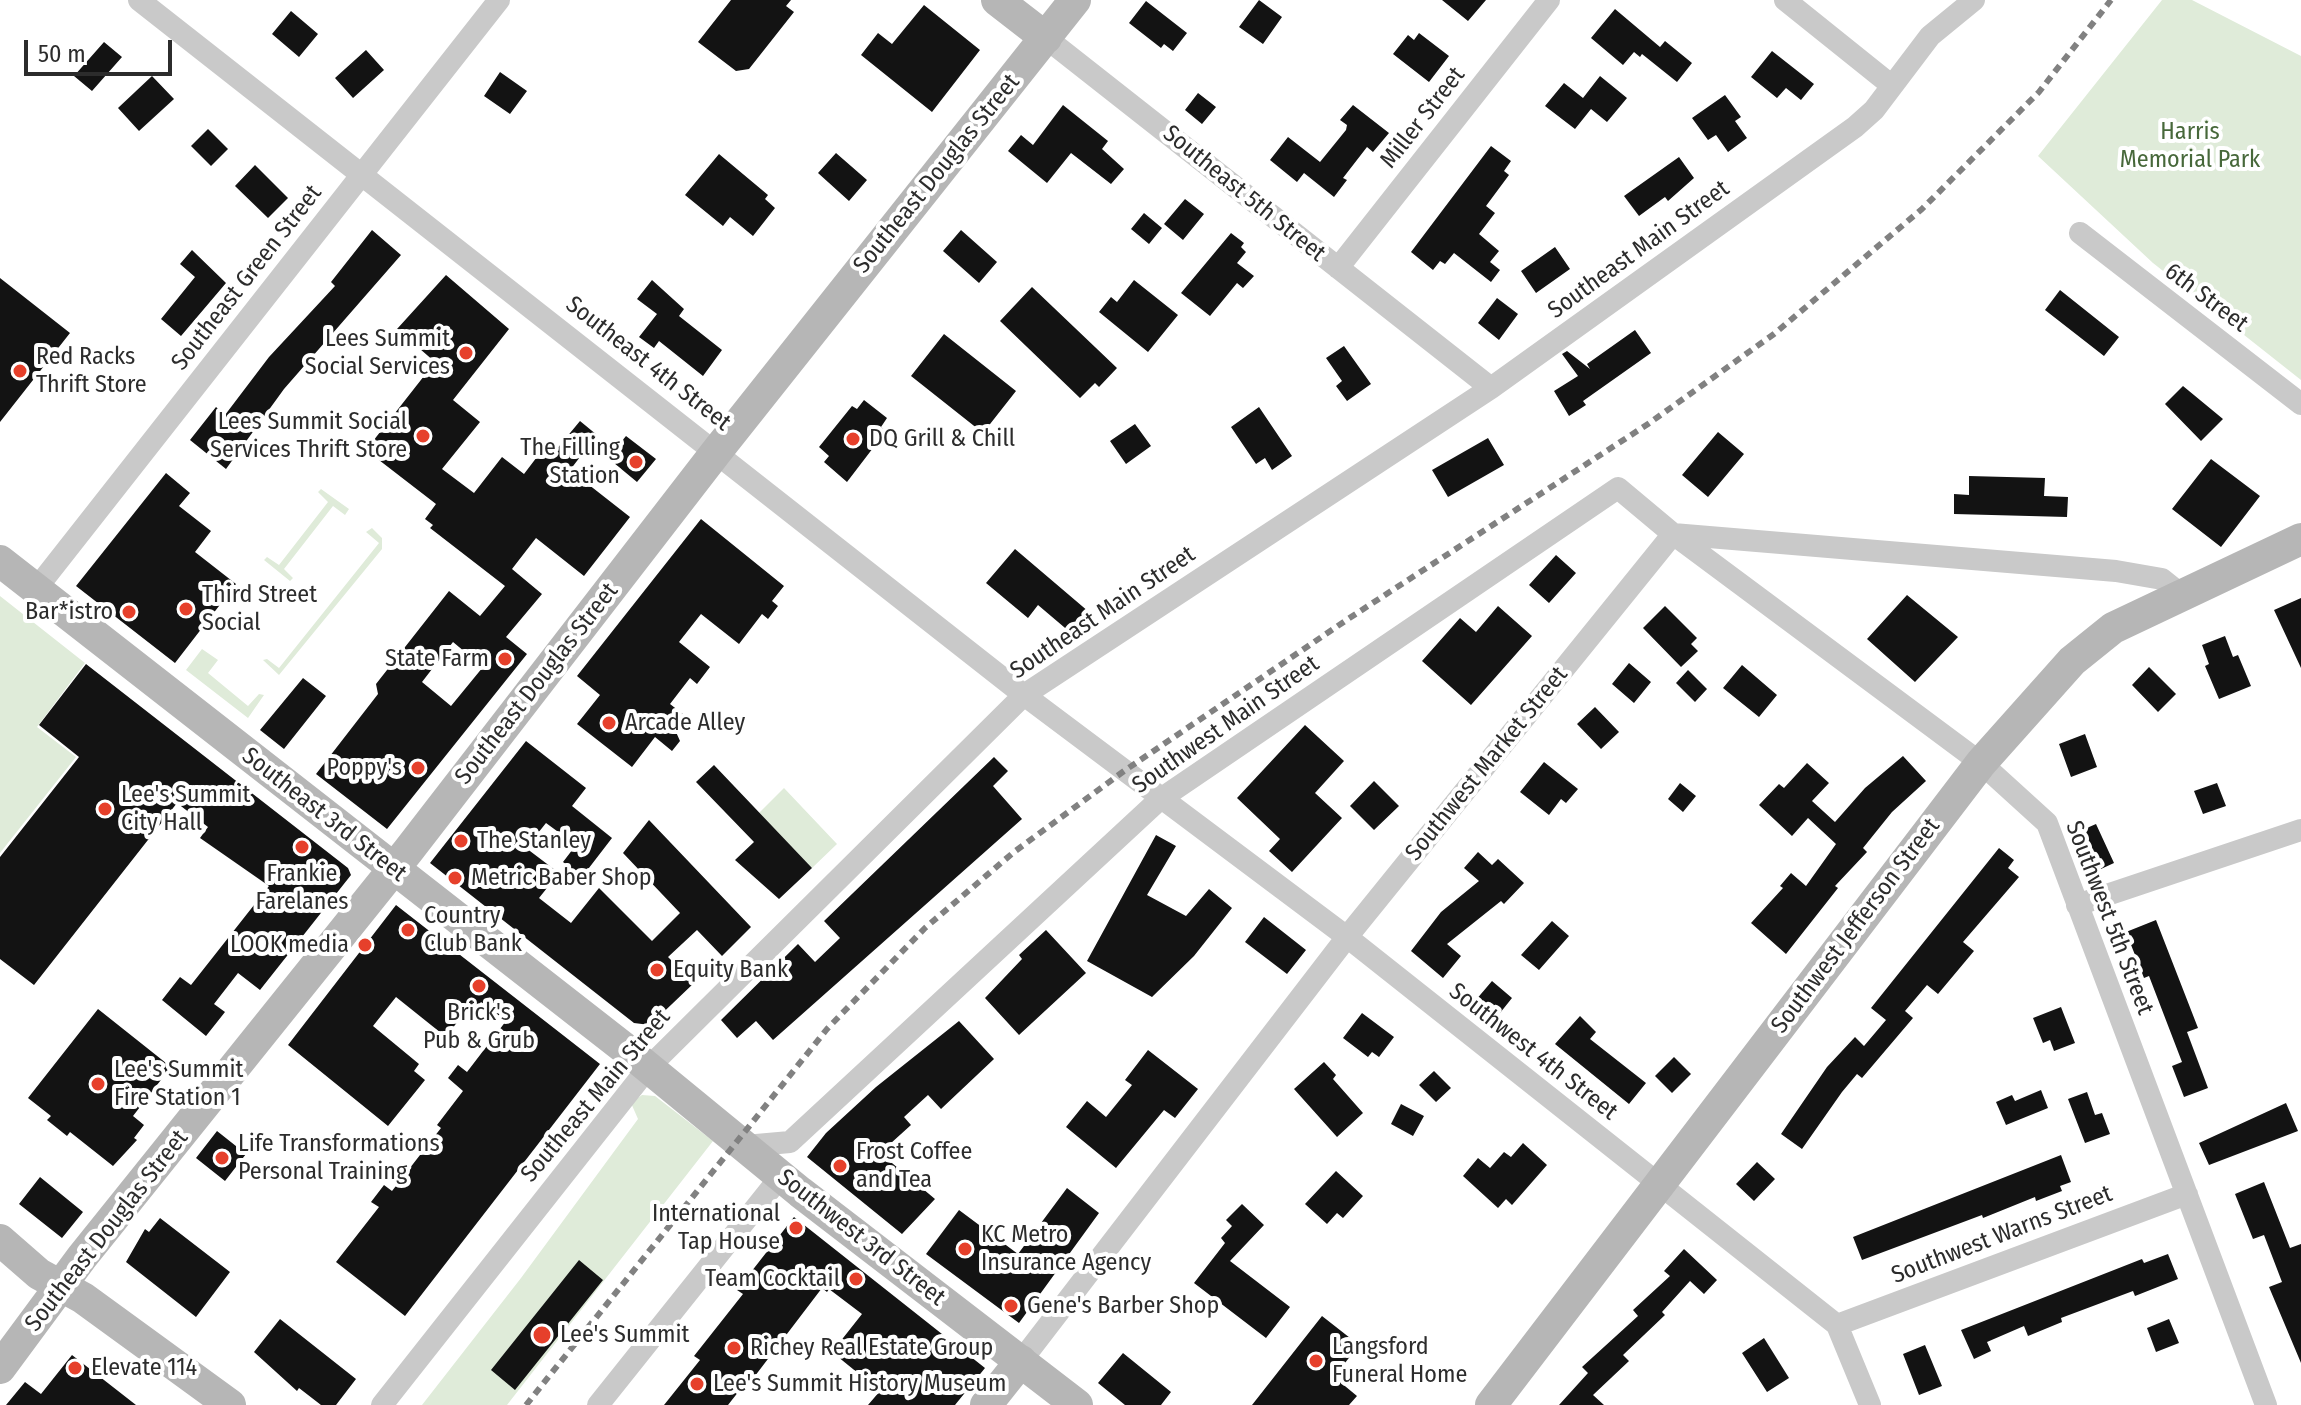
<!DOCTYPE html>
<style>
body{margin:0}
#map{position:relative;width:2301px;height:1405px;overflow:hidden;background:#fff;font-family:"Fira Sans Condensed",sans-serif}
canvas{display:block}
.scale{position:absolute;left:24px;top:40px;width:148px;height:36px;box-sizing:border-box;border:4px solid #2c2c2c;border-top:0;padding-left:10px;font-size:24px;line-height:28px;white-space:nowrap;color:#2c2c2c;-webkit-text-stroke:6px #fff;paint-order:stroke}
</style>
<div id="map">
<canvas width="2301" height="1405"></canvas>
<div class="scale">50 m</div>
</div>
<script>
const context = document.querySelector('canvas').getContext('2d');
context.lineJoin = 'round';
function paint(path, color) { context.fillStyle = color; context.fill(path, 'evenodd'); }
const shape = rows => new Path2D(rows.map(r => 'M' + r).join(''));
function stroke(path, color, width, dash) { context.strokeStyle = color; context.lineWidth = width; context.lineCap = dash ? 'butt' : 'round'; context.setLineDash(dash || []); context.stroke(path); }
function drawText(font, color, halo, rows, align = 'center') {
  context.font = font + ' "Fira Sans Condensed",sans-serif'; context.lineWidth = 8; context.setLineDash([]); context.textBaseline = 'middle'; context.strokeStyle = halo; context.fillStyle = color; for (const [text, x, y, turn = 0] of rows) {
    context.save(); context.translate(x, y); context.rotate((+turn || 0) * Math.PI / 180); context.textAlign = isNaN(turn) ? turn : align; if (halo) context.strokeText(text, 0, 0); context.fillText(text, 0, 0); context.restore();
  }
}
paint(shape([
 [2162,0,2192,0,2301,56,2301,380,2153,263,2038,156],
 [321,489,349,509,345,515,333,506,284,569,293,578,290,581,264,560,267,557,279,565,328,502,318,492],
 [372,528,382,538,382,549,279,675,263,660,267,659,279,668,379,543,366,532],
 [0,596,85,663,37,727,76,757,0,853],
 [202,649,218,660,208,673,248,706,259,694,264,695,248,718,186,670],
 [784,788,837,844,812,868,759,813],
 [642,1095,655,1096,713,1141,507,1405,422,1405,521,1278,638,1119,631,1103]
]), '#dfebd9');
paint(shape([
 [731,0,791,0,786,6,794,12,749,69,736,71,698,42],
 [1259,0,1282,17,1263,44,1239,27],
 [1442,0,1486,0,1468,21],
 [1146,1,1187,33,1173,51,1164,44,1161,48,1129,23],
 [924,5,980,50,932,112,861,55,878,33,892,44],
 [1615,9,1660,47,1665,41,1692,63,1677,82,1642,54,1640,57,1634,52,1623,65,1591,38],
 [291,11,318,34,299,57,272,34],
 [1419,33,1449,56,1429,82,1393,54,1408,35,1414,40],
 [104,42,122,57,92,91,74,76],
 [366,50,384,70,353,98,335,78],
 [1772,51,1814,84,1801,100,1786,88,1777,98,1751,77],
 [500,72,527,91,510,114,484,96],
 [152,76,174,99,139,131,118,108],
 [1600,76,1627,98,1607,122,1591,109,1575,129,1545,106,1564,83,1583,98],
 [1198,93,1216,107,1202,124,1185,110],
 [1725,95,1741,117,1735,121,1747,138,1728,152,1716,135,1708,140,1692,118],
 [1063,105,1108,141,1102,149,1124,169,1111,184,1071,153,1047,183,1008,151,1021,135,1033,145],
 [1353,105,1389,133,1373,152,1367,147,1343,178,1347,180,1334,197,1304,173,1297,182,1270,160,1288,137,1320,162,1346,130,1347,125,1340,120],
 [208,129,228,149,211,166,191,146],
 [1491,146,1511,161,1504,171,1509,175,1486,206,1495,213,1479,234,1499,251,1490,262,1500,270,1491,282,1454,253,1445,264,1440,261,1433,270,1411,252],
 [836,153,867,180,849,201,818,173],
 [719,154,768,195,765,199,775,208,753,236,730,217,723,226,685,195],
 [1679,157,1694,178,1668,201,1665,197,1639,216,1624,196],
 [255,165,288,198,268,218,235,186],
 [1185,199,1204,214,1183,240,1164,224],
 [1144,213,1162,228,1149,244,1131,229],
 [372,230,401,255,284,389,226,469,190,440,216,407,225,415,269,357,335,286,331,282],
 [961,230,997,262,979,283,943,251],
 [1231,233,1244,243,1241,247,1246,252,1237,263,1254,276,1243,288,1237,283,1210,316,1181,293],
 [1555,247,1570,269,1536,293,1521,271],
 [192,250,226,283,181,336,161,319,195,277,180,264],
 [446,275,509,329,453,400,480,422,442,469,474,493,502,457,524,474,543,449,551,456,580,421,597,435,570,470,630,517,584,576,536,538,512,569,542,594,506,637,527,654,387,829,316,774,378,694,376,684,449,591,480,616,505,586,430,528,433,525,425,519,436,504,366,450,435,362,397,329],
 [453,642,483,667,451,706,422,682],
 [0,278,70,333,0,422],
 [652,280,684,309,679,316,722,350,703,376,659,341,654,348,639,337,657,314,637,299],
 [1134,280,1178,315,1148,352,1099,312,1111,297,1117,302],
 [1032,287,1117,368,1099,387,1095,383,1080,398,1000,321],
 [2060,290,2119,337,2104,356,2045,310],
 [1497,298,1518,314,1499,340,1478,323],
 [1635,330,1651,353,1583,401,1586,405,1569,416,1554,391,1578,376,1562,354,1567,351,1590,369,1587,364],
 [944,334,1016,391,983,433,911,376],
 [1344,346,1371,384,1347,401,1336,386,1342,381,1326,358],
 [2183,386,2223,419,2201,441,2165,404],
 [864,400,887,418,881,427,886,431,847,482,824,462,829,456,819,447,852,406,857,409],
 [1259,407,1292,456,1272,470,1265,458,1256,464,1231,427],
 [1135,424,1151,446,1126,464,1110,441],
 [1718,432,1744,454,1708,497,1682,475],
 [626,436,656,459,637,482,608,458],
 [1488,438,1504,465,1448,497,1432,470],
 [2211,459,2260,496,2221,547,2172,509],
 [166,473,190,493,179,506,211,531,195,552,236,584,175,663,76,586],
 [1969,476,2045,478,2044,496,2068,497,2067,517,1954,514,1954,494,1969,495],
 [701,519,784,586,772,601,778,606,768,619,762,614,739,644,701,614,679,642,710,667,697,684,690,678,670,704,688,718,676,732,680,741,672,751,655,737,632,767,577,724,600,695,577,676],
 [1015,549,1089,612,1071,633,1038,605,1028,618,986,583],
 [1556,555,1576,573,1549,603,1529,585],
 [1907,595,1958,637,1915,682,1867,639],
 [2301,598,2301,668,2274,610],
 [1498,606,1532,636,1471,705,1422,661,1460,618,1476,632],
 [1665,606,1697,638,1691,644,1698,651,1681,667,1643,628],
 [2225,636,2233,657,2238,655,2251,686,2219,699,2205,666,2209,664,2202,645],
 [1629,663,1651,682,1634,703,1612,684],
 [86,664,348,868,351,875,260,990,238,973,214,1004,225,1012,206,1036,162,1000,180,977,191,985,269,886,200,838,208,827,177,803,34,985,0,959,0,857,79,757,39,725],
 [1742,665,1777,695,1759,717,1723,688],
 [2149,667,2176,694,2158,712,2132,685],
 [1688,670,1707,689,1695,702,1676,683],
 [303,678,326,696,284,749,260,730],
 [1595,707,1619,732,1601,749,1577,724],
 [1305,725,1344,761,1315,793,1342,818,1292,872,1269,851,1280,839,1237,798],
 [2085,734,2097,767,2071,777,2059,744],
 [526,741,586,788,572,806,612,838,582,877,563,862,576,845,546,823,526,848,559,873,539,898,571,923,599,888,652,941,680,913,623,853,649,820,751,927,722,956,697,930,668,957,694,983,650,1025,634,1023,430,863],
 [1903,756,1926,781,1892,812,1863,848,1867,852,1835,886,1838,888,1786,954,1751,923,1783,888,1780,886,1791,873,1806,886,1836,844,1808,818,1792,836,1759,805,1779,784,1784,788,1807,763,1829,783,1812,801,1835,822,1865,788],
 [994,757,1008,771,993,786,1022,819,773,1040,756,1021,737,1038,721,1020,798,944,815,962,840,938,824,921],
 [1544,762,1578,789,1566,803,1561,799,1549,815,1520,792],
 [714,765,812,868,779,899,735,860,754,842,696,782],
 [1374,781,1399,806,1374,830,1350,806],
 [1680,783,1696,796,1683,812,1668,799],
 [2217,783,2226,806,2203,814,2194,791],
 [2096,824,2114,863,2090,874,2073,834],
 [1156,835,1176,846,1147,895,1186,916,1209,889,1232,908,1194,956,1152,997,1087,961],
 [1999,848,2014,860,2008,868,2019,877,1963,942,1974,951,1938,994,1927,985,1905,1011,1913,1018,1862,1078,1857,1074,1842,1092,1802,1149,1781,1134,1827,1067,1855,1037,1864,1046,1886,1020,1871,1008],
 [1478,852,1492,865,1498,859,1524,883,1504,904,1501,901,1447,944,1461,956,1443,978,1411,951,1441,912,1479,881,1464,868],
 [396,905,600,1064,405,1316,336,1262,379,1207,371,1202,384,1185,392,1191,441,1128,437,1125,463,1091,448,1078,458,1065,467,1072,506,1021,481,1002,466,1021,461,1017,446,1037,396,997,373,1026,419,1064,414,1071,425,1080,388,1126,288,1045],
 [1264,917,1306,950,1287,974,1245,942],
 [2156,920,2198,1028,2187,1032,2208,1088,2184,1097,2172,1066,2182,1062,2149,976,2144,978,2126,932],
 [1552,921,1569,936,1539,970,1521,955],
 [1046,930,1086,973,1019,1035,985,998,1022,959,1019,955],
 [1492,981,1512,998,1496,1018,1475,1001],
 [2061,1007,2075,1043,2054,1051,2050,1040,2043,1043,2033,1018],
 [98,1009,171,1067,133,1116,144,1125,134,1138,137,1140,113,1166,70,1132,67,1136,47,1120,51,1116,28,1098],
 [1362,1013,1394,1037,1379,1057,1372,1052,1368,1057,1343,1038],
 [1580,1016,1596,1032,1590,1039,1646,1083,1629,1104,1555,1044],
 [959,1021,994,1059,941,1109,928,1095,904,1117,911,1125,880,1153,935,1199,902,1234,807,1157,826,1133,876,1087],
 [1148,1050,1198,1089,1175,1118,1164,1110,1116,1168,1066,1127,1087,1101,1106,1117,1132,1085,1125,1080],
 [1674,1057,1691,1074,1672,1093,1655,1076],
 [1324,1062,1336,1075,1333,1079,1363,1113,1337,1137,1294,1089],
 [1434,1071,1451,1088,1436,1102,1419,1085],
 [2041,1090,2048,1108,2006,1125,1996,1102,2012,1095,2015,1101],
 [2087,1092,2095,1115,2102,1113,2110,1134,2085,1143,2068,1099],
 [2286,1103,2298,1131,2209,1165,2199,1143],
 [1401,1104,1424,1116,1413,1136,1391,1124],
 [217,1131,246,1154,225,1181,196,1158],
 [1523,1143,1547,1165,1512,1205,1506,1199,1498,1208,1463,1176,1478,1158,1490,1168,1504,1152,1511,1157],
 [2061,1155,2071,1182,2060,1186,2062,1191,2036,1201,2035,1197,1983,1218,1982,1215,1862,1260,1853,1237],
 [1757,1162,1775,1179,1754,1201,1736,1184],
 [1336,1171,1363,1196,1343,1218,1337,1213,1327,1224,1305,1204],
 [40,1177,83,1212,62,1238,19,1204],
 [2264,1182,2290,1248,2301,1244,2301,1363,2269,1287,2282,1282,2264,1235,2253,1239,2235,1194],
 [1067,1188,1099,1213,1019,1323,926,1254,959,1210,1018,1254],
 [1242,1204,1264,1225,1230,1261,1290,1307,1266,1338,1194,1283,1225,1243,1221,1238,1232,1226,1226,1220],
 [794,1217,985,1368,955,1405,868,1405,880,1391,832,1352,862,1314,829,1289,827,1292,822,1288,742,1393,739,1391,728,1405,664,1405,700,1360,694,1356,743,1294,737,1290],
 [160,1218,230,1272,196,1317,126,1262,145,1229,149,1232],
 [1684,1249,1717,1280,1704,1294,1690,1281,1662,1312,1665,1315,1623,1355,1629,1361,1593,1395,1604,1405,1559,1405,1588,1373,1582,1367,1638,1316,1633,1310,1670,1276,1664,1271],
 [2168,1254,2178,1279,2135,1296,2133,1291,2061,1318,2062,1322,2028,1336,2024,1326,1987,1342,1991,1351,1974,1359,1961,1330,2142,1259,2144,1263],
 [579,1260,603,1280,515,1390,491,1370],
 [1322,1316,1359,1345,1334,1377,1357,1396,1349,1405,1252,1405],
 [280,1319,356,1379,336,1405,321,1405,299,1388,297,1391,254,1352],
 [2169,1319,2179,1343,2156,1352,2147,1328],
 [1764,1338,1789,1378,1767,1392,1742,1353],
 [1925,1345,1942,1386,1919,1395,1903,1354],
 [1123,1353,1171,1392,1161,1405,1125,1405,1098,1383],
 [72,1355,136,1405,6,1405,25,1382,41,1394]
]), '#131313');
stroke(shape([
 [139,0,1024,695,1347,937,1837,1325,1870,1405],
 [1785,0,1891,85],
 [1046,38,1491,388],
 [2080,233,2301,404],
 [1338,268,1549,0],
 [36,589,499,0],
 [2077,905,2301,830],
 [745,1146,790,1142,1159,800,1618,488,1673,534,1981,763,2047,823,2266,1405],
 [1837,1325,2187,1194],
 [1021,1361,1347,937,1673,534,2116,571,2162,579,2182,595],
 [382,1405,648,1068,1024,695,1491,388,1855,127,1874,110,1930,36,1974,0],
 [598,1405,781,1176]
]), '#c9c9c9', 22);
stroke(shape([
 [997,0,1046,38],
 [0,561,628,1051,800,1192,1077,1405],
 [0,1240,39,1274,83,1298,230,1405],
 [0,1368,82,1257,408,851,717,451,1075,0],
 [986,1405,1021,1361],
 [1491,1405,1981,763,2072,661,2113,628,2301,539]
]), '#b6b6b6', 32);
stroke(shape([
 [526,1405,827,1029,925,928,1014,852,1124,771,1348,619,1648,424,1774,334,1922,209,2039,92,2111,0]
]), '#818181', 6, [8, 6]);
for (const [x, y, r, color] of [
 [466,353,8,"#e6402b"],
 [20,371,8,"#e6402b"],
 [423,436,8,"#e6402b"],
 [853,439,8,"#e6402b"],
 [636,462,8,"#e6402b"],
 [186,609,8,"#e6402b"],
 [129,612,8,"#e6402b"],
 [505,659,8,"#e6402b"],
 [609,723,8,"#e6402b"],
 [418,768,8,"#e6402b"],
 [105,809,8,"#e6402b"],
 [461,841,8,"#e6402b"],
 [302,847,8,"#e6402b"],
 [455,878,8,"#e6402b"],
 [408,930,8,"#e6402b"],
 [365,945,8,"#e6402b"],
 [657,970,8,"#e6402b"],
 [479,986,8,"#e6402b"],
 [98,1084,8,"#e6402b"],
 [222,1158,8,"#e6402b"],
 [840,1166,8,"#e6402b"],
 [796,1228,8,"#e6402b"],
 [965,1249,8,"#e6402b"],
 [856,1279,8,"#e6402b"],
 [1011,1306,8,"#e6402b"],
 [542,1335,10,"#e6402b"],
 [734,1348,8,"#e6402b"],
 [1316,1361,8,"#e6402b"],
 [75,1368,8,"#e6402b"],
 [697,1384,8,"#e6402b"]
]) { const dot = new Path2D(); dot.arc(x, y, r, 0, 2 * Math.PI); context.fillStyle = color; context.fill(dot); stroke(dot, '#fff', 3); }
drawText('24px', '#2c2c2c', '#fff', [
 ["Miller Street",1423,118,-52],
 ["Southeast Douglas Street",937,174,-51],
 ["Southeast 5th Street",1244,194,39],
 ["Southeast Main Street",1639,250,-36],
 ["Southeast Green Street",247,278,-52],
 ["6th Street",2206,298,37],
 ["Southeast 4th Street",648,364,38],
 ["Southeast Main Street",1103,613,-34],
 ["Southeast Douglas Street",537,684,-52],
 ["Southwest Main Street",1226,725,-35],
 ["Southwest Market Street",1487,764,-51],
 ["Southeast 3rd Street",324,815,38],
 ["Southwest 5th Street",2109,918,69],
 ["Southwest Jefferson Street",1856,926,-53],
 ["Southwest 4th Street",1533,1052,38],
 ["Southeast Main Street",596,1096,-50],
 ["Southeast Douglas Street",107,1231,-52],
 ["Southwest Warns Street",2002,1235,-21],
 ["Southwest 3rd Street",861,1238,38]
]);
drawText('24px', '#47683a', '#fff', [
 ["Harris",2190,132],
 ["Memorial Park",2190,160]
]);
drawText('24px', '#2c2c2c', '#fff', [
 ["Lees Summit",450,339,"right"],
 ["Social Services",450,367,"right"],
 ["Red Racks",36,357],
 ["Thrift Store",36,385],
 ["Lees Summit Social",407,422,"right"],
 ["Services Thrift Store",407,450,"right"],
 ["DQ Grill & Chill",869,439],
 ["The Filling",620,448,"right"],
 ["Station",620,476,"right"],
 ["Third Street",202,595],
 ["Social",202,623],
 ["Bar*istro",113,612,"right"],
 ["State Farm",489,659,"right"],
 ["Arcade Alley",625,723],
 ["Poppy's",402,768,"right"],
 ["Lee's Summit",121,795],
 ["City Hall",121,823],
 ["The Stanley",477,841],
 ["Frankie",302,874,"center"],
 ["Farelanes",302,902,"center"],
 ["Metric Baber Shop",471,878],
 ["Country",424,916],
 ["Club Bank",424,944],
 ["LOOK media",349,945,"right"],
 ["Equity Bank",673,970],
 ["Brick's",479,1013,"center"],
 ["Pub & Grub",479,1041,"center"],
 ["Lee's Summit",114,1070],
 ["Fire Station 1",114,1098],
 ["Life Transformations",238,1144],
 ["Personal Training",238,1172],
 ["Frost Coffee",856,1152],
 ["and Tea",856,1180],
 ["International",780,1214,"right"],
 ["Tap House",780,1242,"right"],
 ["KC Metro",981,1235],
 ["Insurance Agency",981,1263],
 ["Team Cocktail",840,1279,"right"],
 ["Gene's Barber Shop",1027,1306],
 ["Lee's Summit",560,1335],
 ["Langsford",1332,1347],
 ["Funeral Home",1332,1375],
 ["Richey Real Estate Group",750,1348],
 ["Elevate 114",91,1368],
 ["Lee's Summit History Museum",713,1384]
], 'left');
</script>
